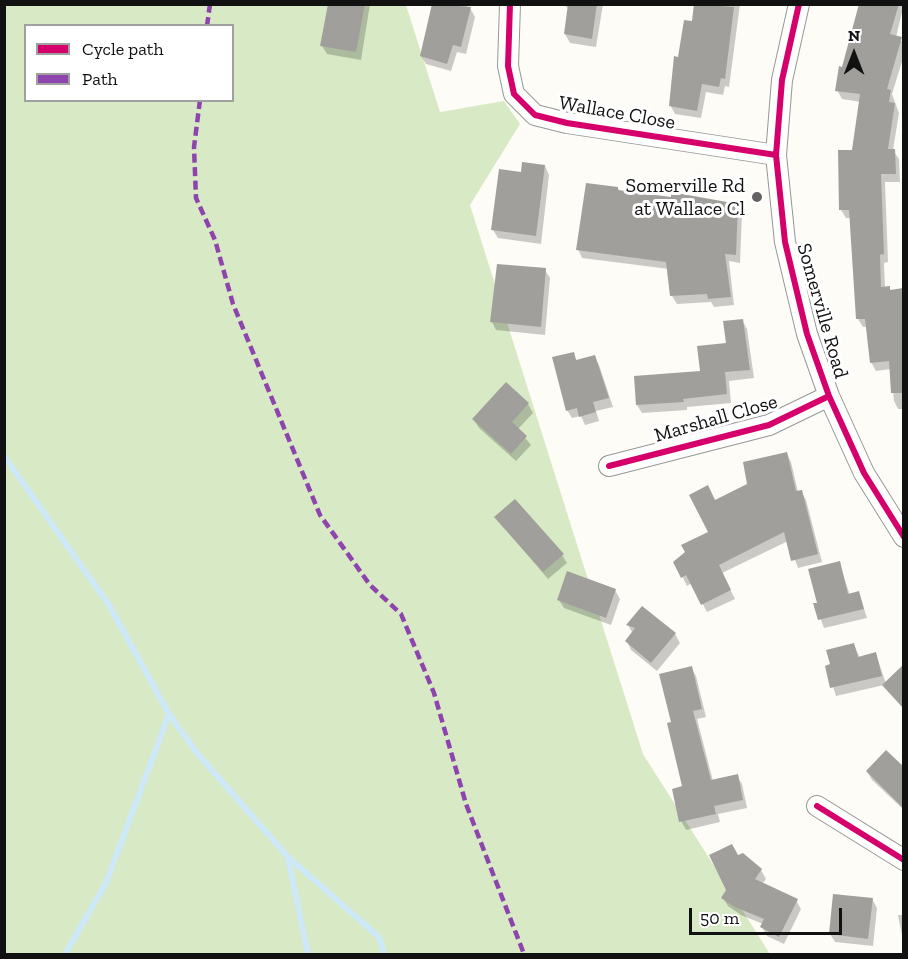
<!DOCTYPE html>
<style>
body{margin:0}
#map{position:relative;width:908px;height:959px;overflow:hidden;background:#fdfcf7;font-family:"Zilla Slab",serif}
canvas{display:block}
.frame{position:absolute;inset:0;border:6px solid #111;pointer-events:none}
.legend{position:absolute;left:24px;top:24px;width:210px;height:78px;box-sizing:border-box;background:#fff;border:2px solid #a0a0a0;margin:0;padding:8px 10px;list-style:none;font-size:18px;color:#111}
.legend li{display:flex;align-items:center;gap:12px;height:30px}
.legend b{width:30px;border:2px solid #a0a0a0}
.north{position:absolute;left:824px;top:24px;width:60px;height:60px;-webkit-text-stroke:4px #fff;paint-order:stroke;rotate:0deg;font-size:16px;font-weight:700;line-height:24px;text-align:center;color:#111}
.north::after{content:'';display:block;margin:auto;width:21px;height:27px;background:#111;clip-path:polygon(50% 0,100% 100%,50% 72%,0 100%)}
.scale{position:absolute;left:689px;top:908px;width:153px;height:27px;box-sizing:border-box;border:3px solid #111;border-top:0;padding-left:8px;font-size:18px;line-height:21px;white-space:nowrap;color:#111;-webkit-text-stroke:4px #fff;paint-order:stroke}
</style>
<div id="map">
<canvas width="908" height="959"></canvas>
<div class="frame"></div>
<ul class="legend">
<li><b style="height:8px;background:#d6006c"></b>Cycle path</li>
<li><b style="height:8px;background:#8e44ad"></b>Path</li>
</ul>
<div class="north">N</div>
<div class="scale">50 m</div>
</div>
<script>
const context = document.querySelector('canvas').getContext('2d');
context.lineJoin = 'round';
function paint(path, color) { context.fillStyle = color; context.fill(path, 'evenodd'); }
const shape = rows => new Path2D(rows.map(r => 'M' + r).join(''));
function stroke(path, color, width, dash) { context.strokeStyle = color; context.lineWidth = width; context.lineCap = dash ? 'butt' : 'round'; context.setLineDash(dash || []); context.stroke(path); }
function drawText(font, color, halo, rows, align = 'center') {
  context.font = font + ' "Zilla Slab",serif'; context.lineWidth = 6; context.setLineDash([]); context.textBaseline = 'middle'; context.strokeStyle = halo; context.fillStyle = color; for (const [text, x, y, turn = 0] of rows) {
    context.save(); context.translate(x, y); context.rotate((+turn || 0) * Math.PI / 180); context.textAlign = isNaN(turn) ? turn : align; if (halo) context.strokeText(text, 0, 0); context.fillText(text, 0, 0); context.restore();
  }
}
paint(shape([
 [5,5,406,5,440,112,504,101,520,124,470,205,643,754,770,954,5,954],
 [26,26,232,26,232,100,26,100]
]), '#d8eac5');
paint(shape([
 [330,4,370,4,361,60,327,54,322,46],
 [434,4,463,4,470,8,475,17,466,54,457,52,451,71,426,64,421,56],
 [563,4,603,4,596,47,570,43,565,34,569,9],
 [696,4,740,4,729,87,725,86,723,95,706,92,701,118,675,114,670,105,679,59,693,23],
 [861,4,904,4,896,37,904,43,904,55,892,94,899,113,893,150,899,159,900,182,885,182,888,262,884,263,885,288,889,287,891,291,902,290,904,293,904,409,898,409,894,401,891,369,876,371,871,362,868,327,863,327,858,319,851,218,846,218,841,210,861,102,842,99,837,90],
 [545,166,549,175,541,244,498,238,493,230,522,174],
 [618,188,620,192,737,205,742,213,740,263,729,261,734,305,714,307,711,302,677,304,672,296,669,269,582,258,578,249],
 [545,270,550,278,545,335,496,330,492,322],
 [742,320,747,329,754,378,729,381,731,403,687,407,687,410,642,413,637,405,702,373,727,344],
 [573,354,577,361,594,356,599,365,613,407,596,411,599,421,585,425,581,416,572,418,567,410],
 [506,384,528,404,533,413,518,429,531,445,516,461,479,428,474,420],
 [787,454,791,462,798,492,801,491,806,500,822,562,798,568,788,541,722,573,735,599,707,612,692,583,687,586,675,562,710,533,715,502,749,485],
 [496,518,562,555,567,563,548,579],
 [839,563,850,595,859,593,867,618,824,628,815,604,818,604],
 [615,590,620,599,611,625,564,608,559,600],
 [628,625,675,634,680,643,657,671,631,650,627,641,633,634],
 [854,645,860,658,876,654,886,684,904,667,904,709,884,685,836,696,827,667],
 [691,668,696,676,706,717,697,719,713,781,737,776,742,784,747,808,718,814,720,822,686,830,681,821,684,788,672,723],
 [886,752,904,768,904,810,872,780,867,771],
 [738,857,761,870,766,879,762,884,796,900,801,909,784,944,767,936,762,927,763,924,741,915,728,906,723,898,728,891],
 [872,899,877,908,873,946,835,942,830,934],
 [898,915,904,915,904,946]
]), '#0003');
stroke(shape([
 [4,456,109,605,169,714,197,753,288,857,379,937,384,954],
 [288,858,308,954],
 [65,954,106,883,169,714]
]), '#cde8f7', 6);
paint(shape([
 [328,4,365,4,356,52,320,46],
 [432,4,471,7,461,47,453,45,447,64,420,56],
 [568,4,597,4,592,39,564,34],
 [694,4,734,7,725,79,721,78,719,87,702,84,697,111,669,106,674,56,678,57,684,20,692,21],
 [859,4,899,4,890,34,902,37,887,89,891,90,889,102,895,103,888,149,895,149,896,174,881,174,884,254,880,255,881,287,890,286,890,290,903,288,903,393,891,393,889,361,870,363,865,319,856,319,849,210,839,210,838,150,852,150,860,94,835,91,839,66,842,67],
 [522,162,545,165,536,236,491,230,499,169,521,172],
 [586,183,618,187,618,190,671,197,671,192,738,204,736,255,725,254,731,297,708,299,707,294,670,296,666,262,576,250],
 [497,264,546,268,541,327,490,322],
 [743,319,750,370,725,372,727,394,683,399,684,402,636,405,634,376,700,371,697,346,726,343,723,321],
 [574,352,576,360,595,355,609,398,593,402,596,412,579,417,577,408,566,411,552,357],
 [506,382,529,403,512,422,527,436,511,454,472,419],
 [787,452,796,491,802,490,818,554,791,561,784,532,719,565,731,590,701,605,686,575,681,578,673,562,685,552,681,545,708,532,689,495,708,485,715,500,747,484,743,462],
 [515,499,564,554,543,572,494,517],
 [840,561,848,594,859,591,864,609,818,620,813,603,817,603,808,569],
 [567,571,616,589,606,618,557,600],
 [642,606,676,633,651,663,625,641,635,628,626,625],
 [854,643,858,657,876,652,882,676,830,688,825,666,830,664,826,650],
 [903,665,903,708,882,685],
 [692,666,702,709,693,711,711,780,738,774,743,800,714,806,716,814,679,822,672,789,682,786,667,723,671,722,659,674],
 [886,750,903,766,903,808,866,771],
 [732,844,738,855,743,853,762,869,755,879,798,899,779,937,760,927,764,919,735,907,721,898,726,890,709,855],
 [833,894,873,898,868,939,829,934]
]), '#a19f9c');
const minor = shape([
 [510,4,508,66,514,94,535,115,567,123,776,155],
 [799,4,782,80,776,155,785,242,807,334,829,396,864,473,904,537],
 [609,466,769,425,829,396],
 [817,806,904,860]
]);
stroke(minor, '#979795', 22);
stroke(minor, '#fffffe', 20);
stroke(shape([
 [207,26,210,4],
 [200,100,194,147,196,198,215,240,233,304,320,515,370,585,401,614,434,693,466,804,524,954]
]), '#8e44ad', 4.5, [9, 4.5]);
stroke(shape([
 [510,4,508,66,514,94,535,115,567,123,776,155],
 [799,4,782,80,776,155,785,242,807,334,829,396,864,473,904,537],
 [609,466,769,425,829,396],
 [817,806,904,860]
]), '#d6006c', 6);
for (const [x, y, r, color] of [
 [757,197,6,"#646362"]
]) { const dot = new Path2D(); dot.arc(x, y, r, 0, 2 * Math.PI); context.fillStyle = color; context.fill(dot); stroke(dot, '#fff', 2); }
drawText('20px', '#111', '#fff', [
 ["Wallace Close",617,113,10],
 ["Somerville Road",822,311,74],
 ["Marshall Close",716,419,-16]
]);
drawText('20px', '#111', '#fff', [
 ["Somerville Rd",745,186],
 ["at Wallace Cl",745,209]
], 'right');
</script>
